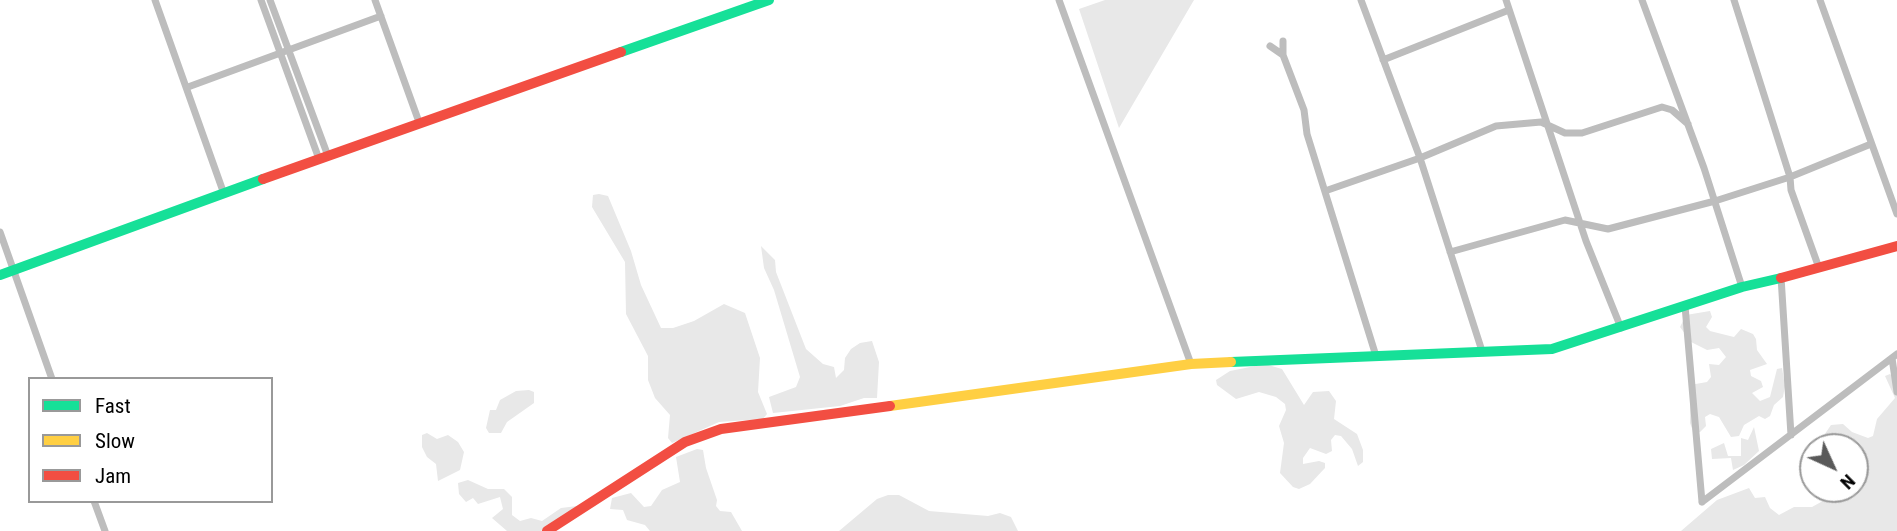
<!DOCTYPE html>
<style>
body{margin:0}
#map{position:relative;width:1897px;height:531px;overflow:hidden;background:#fff;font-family:"Roboto Condensed",sans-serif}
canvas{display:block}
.legend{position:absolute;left:28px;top:377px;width:245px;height:126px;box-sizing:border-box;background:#fff;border:2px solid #999;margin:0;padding:9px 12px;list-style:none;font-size:21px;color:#000}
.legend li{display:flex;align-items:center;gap:14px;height:35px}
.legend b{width:35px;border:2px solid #999}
.north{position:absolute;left:1799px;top:433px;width:70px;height:70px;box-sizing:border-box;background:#fff;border:2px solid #999;border-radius:50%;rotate:135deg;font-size:19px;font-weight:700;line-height:28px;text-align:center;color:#000}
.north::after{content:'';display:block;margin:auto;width:24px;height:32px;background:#595959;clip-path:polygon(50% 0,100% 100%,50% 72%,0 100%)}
</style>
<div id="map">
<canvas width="1897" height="531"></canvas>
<ul class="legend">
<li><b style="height:9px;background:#16e098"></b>Fast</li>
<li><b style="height:9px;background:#ffcf43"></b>Slow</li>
<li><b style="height:9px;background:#f24e42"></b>Jam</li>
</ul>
<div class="north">N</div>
</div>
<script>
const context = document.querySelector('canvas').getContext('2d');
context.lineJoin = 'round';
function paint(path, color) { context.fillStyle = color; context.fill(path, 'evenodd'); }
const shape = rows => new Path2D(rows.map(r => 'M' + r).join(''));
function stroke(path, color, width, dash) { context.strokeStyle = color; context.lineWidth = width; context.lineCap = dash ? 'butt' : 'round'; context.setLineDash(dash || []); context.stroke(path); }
paint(shape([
 [1105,0,1194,0,1119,128,1079,9],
 [599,194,608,196,631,251,641,285,661,328,673,328,694,321,724,304,745,313,760,358,758,392,767,414,763,419,719,422,672,443,668,438,670,415,655,398,648,380,648,356,626,314,625,262,592,207,593,195],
 [761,246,775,260,776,272,806,349,823,364,834,367,836,378,844,370,845,358,851,349,860,343,872,341,879,362,877,398,864,398,840,406,773,413,769,397,796,387,800,377,774,290,764,268],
 [1710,311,1712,317,1706,327,1710,331,1734,337,1741,329,1753,334,1756,339,1757,350,1767,364,1750,370,1751,376,1761,381,1763,387,1752,393,1760,401,1770,397,1777,369,1782,368,1785,386,1783,397,1774,405,1770,416,1765,419,1759,416,1744,425,1739,436,1731,437,1719,417,1710,414,1705,417,1706,426,1700,432,1694,434,1690,423,1690,385,1707,382,1711,377,1709,364,1719,365,1726,357,1719,348,1707,350,1691,342,1680,327,1686,315],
 [1265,364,1282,369,1304,405,1313,392,1329,391,1336,401,1334,419,1357,434,1363,450,1363,462,1358,466,1352,449,1341,436,1335,435,1331,440,1332,451,1326,454,1310,448,1303,458,1303,464,1319,461,1325,463,1325,468,1310,484,1299,489,1293,487,1280,473,1284,443,1279,426,1286,410,1285,404,1276,397,1259,392,1236,399,1217,385,1216,380,1230,371],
 [1890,374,1897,380,1897,531,1681,531,1717,500,1749,488,1755,498,1765,497,1770,508,1779,515,1794,507,1812,507,1821,502,1828,492,1823,489,1855,489,1855,447,1816,447,1831,425,1843,424,1852,432,1868,438,1873,436,1877,419,1895,398,1885,376],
 [529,390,534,392,534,403,507,422,501,433,489,433,486,428,490,410,496,410,500,400,516,391],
 [1754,427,1759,451,1744,465,1733,470,1731,458,1712,459,1711,449,1724,443,1728,456,1741,456,1741,438,1748,440],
 [427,433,437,439,448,435,458,442,464,452,460,470,438,481,436,464,427,457,422,447,422,435],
 [697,449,703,450,706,468,717,500,716,506,720,511,731,512,742,531,650,531,645,525,627,520,623,510,610,509,612,498,631,493,644,507,651,506,662,490,680,482,676,457],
 [468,480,488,489,504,489,512,497,512,515,520,521,531,518,542,521,561,508,577,506,541,531,507,531,492,518,503,509,500,497,478,504,473,498,466,502,459,494,458,483],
 [888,495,899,495,929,511,988,516,1000,513,1011,517,1018,531,839,531,877,499]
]), '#e8e8e8');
stroke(shape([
 [155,0,224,194],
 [261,0,319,159],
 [270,0,328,156],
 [375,0,419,122],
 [1059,0,1191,364],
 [1361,0,1420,158,1482,351],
 [1506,0,1586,241,1621,328],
 [1642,0,1704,168,1742,287],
 [1734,0,1790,177,1791,190,1819,268],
 [1820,0,1897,214],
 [1283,41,1283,55,1304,110,1307,134,1376,356],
 [1270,46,1283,55],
 [1383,60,1509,10],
 [188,87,381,16],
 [1325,191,1420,158,1496,126,1541,122,1565,133,1582,133,1662,107,1672,110,1688,124],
 [0,232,52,379],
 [1450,252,1565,220,1608,229,1715,201,1790,177,1871,144],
 [1781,277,1791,435],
 [1685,306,1702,502],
 [1892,358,1897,392],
 [94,501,105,531],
 [1702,502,1897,354]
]), '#bdbdbd', 7);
stroke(shape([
 [621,52,769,0],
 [0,275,263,179],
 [1231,362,1552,349,1742,287,1781,278]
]), '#16e098', 10);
stroke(shape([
 [890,406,1191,364,1231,362]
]), '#ffcf43', 10);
stroke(shape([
 [263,179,621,52],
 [1781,278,1897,246],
 [547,531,685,442,721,429,890,406]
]), '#f24e42', 10);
</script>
